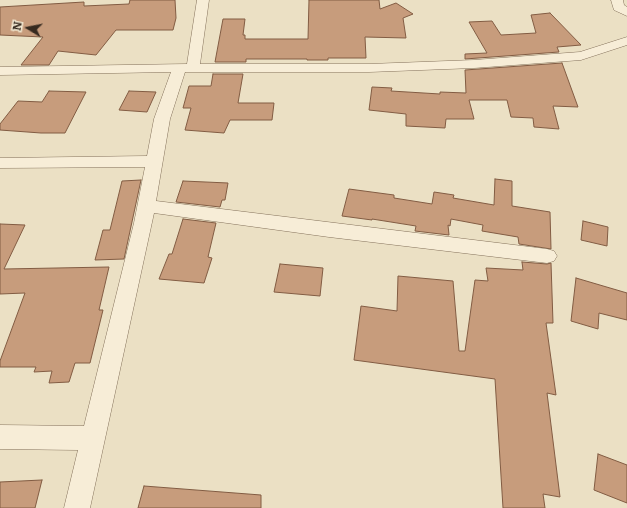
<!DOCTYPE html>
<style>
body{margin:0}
#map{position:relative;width:627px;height:508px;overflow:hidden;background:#ebe0c4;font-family:Literata,serif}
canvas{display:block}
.north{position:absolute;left:8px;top:8px;width:40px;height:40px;-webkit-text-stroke:3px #f3ead3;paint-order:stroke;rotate:280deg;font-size:11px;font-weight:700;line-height:16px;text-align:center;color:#362a1f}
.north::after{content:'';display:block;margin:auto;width:14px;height:18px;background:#362a1f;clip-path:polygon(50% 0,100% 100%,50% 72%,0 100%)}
</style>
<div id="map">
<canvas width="627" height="508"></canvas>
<div class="north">N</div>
</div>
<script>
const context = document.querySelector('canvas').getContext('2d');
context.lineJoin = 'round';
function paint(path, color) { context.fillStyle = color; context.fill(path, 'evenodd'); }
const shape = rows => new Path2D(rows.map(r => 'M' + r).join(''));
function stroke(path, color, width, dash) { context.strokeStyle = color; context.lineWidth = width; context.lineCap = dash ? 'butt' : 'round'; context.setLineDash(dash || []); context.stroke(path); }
const building = shape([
 [130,0,175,0,176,18,173,30,116,30,96,55,58,51,49,65,21,65,43,37,0,35,0,7,84,2,84,6,129,4,130,0],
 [309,0,379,0,380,9,396,3,413,14,403,18,406,38,365,37,366,58,328,58,328,60,307,60,307,59,246,59,246,62,215,62,223,19,245,19,243,35,245,35,245,39,308,39,309,0],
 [550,13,581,45,557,47,559,52,465,59,465,54,487,53,469,22,492,21,501,35,536,33,531,15,550,13],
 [562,63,578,107,553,106,559,129,534,127,533,118,511,117,507,100,469,100,474,119,446,119,445,128,406,126,406,114,369,110,372,87,392,88,391,91,440,94,440,92,466,93,465,70,562,63],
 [213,74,243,74,238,103,274,103,272,120,230,120,224,133,185,130,191,108,183,108,189,86,211,86,213,74],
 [49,91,86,92,65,133,41,133,0,130,0,124,18,101,42,102,49,91],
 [129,91,156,92,147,112,119,110,129,91],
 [495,179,512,181,512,206,550,212,551,249,519,244,518,237,482,231,483,225,451,219,450,226,448,225,449,235,415,231,416,226,372,219,372,220,342,216,349,189,394,195,394,198,432,204,434,192,454,195,453,198,494,205,495,179],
 [141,180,124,259,95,260,103,230,110,230,122,181,141,180],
 [183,181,228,183,225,200,222,200,220,207,176,202,183,181],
 [183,219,216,223,208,257,212,258,204,283,159,279,169,254,172,254,183,219],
 [583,221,608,227,607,246,581,240,583,221],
 [0,224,25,225,4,269,109,267,99,310,103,310,90,363,75,363,69,382,49,383,52,371,34,372,36,367,0,367,0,361,25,293,0,294,0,224],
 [522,262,547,264,551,263,553,323,546,323,556,395,547,393,560,497,543,494,545,508,503,508,495,379,354,360,361,306,397,311,398,276,453,281,459,351,465,351,475,280,488,281,486,268,523,270,522,262],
 [280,264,323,268,320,296,274,292,280,264],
 [576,278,627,293,627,320,599,313,598,329,571,321,576,278],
 [598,454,627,465,627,503,594,490,598,454],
 [42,480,35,508,0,508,0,482,42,480],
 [144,486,261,495,261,508,138,508,144,486]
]);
paint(building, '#c79c7c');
stroke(building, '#825c43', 1);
const minor = shape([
 [197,0,209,0,200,64,369,64,474,60,580,52,627,37,627,45,581,60,474,68,369,72,185,72,170,119,156,201,547,249,554,251,557,256,554,261,547,263,329,237,154,213,90,508,64,508,78,450,0,449,0,425,84,426,134,223,145,167,0,168,0,158,147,156,154,119,171,72,0,75,0,67,187,64,197,0],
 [611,0,623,0,624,5,627,7,627,16,614,10,611,0]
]);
stroke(minor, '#85725c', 1);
paint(minor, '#f7edd7');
</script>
